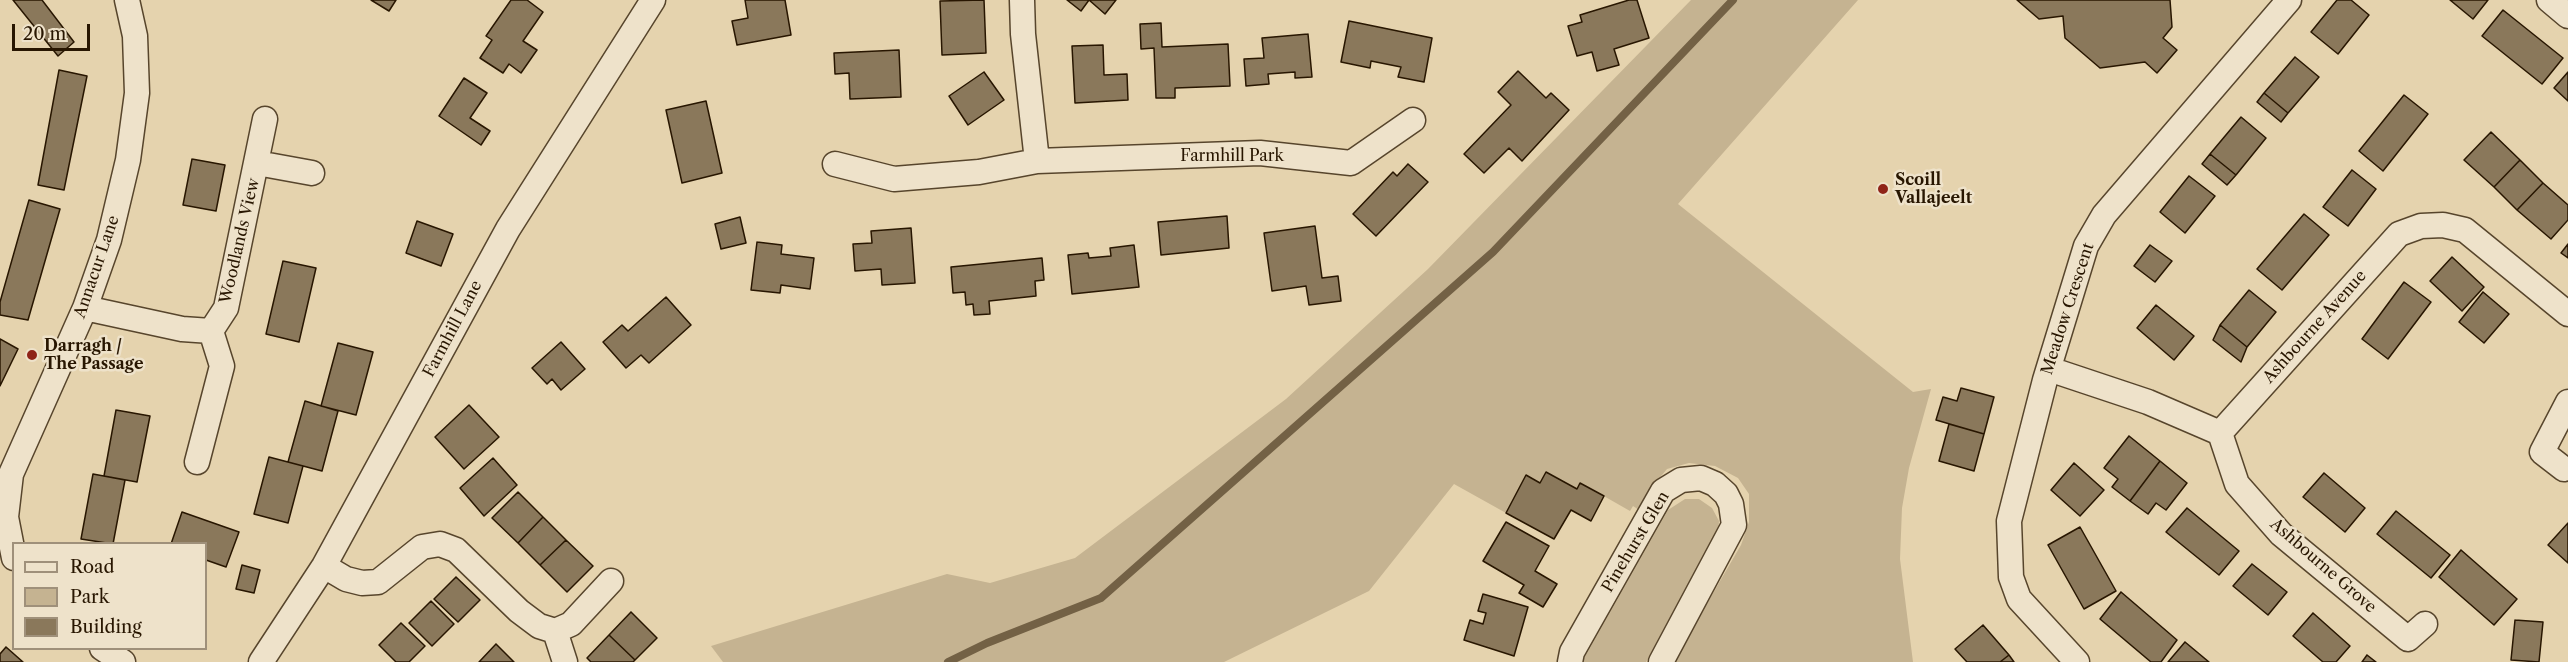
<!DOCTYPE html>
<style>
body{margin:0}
#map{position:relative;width:2568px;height:662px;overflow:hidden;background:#e5d3ae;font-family:"Libre Caslon Text",serif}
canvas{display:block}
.legend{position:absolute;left:12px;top:542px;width:195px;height:108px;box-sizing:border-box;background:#eee2ca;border:2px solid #9f907a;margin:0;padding:8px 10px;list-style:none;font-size:18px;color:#281601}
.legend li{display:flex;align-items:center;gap:12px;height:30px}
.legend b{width:30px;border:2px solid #9f907a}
.scale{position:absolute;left:12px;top:24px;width:78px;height:27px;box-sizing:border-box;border:3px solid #281601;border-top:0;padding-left:8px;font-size:18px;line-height:21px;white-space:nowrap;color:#281601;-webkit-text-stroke:4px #eee2ca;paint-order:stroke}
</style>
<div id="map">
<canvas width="2568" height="662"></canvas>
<ul class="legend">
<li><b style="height:8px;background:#eee2ca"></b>Road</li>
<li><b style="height:16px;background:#c5b391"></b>Park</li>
<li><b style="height:16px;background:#8a785b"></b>Building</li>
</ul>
<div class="scale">20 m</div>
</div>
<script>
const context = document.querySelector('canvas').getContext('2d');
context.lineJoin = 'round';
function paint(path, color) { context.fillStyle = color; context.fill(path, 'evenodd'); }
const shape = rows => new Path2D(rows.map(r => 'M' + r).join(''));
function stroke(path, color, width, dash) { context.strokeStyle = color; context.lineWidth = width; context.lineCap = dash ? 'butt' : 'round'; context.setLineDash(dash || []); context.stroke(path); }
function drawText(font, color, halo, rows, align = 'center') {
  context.font = font + ' "Libre Caslon Text",serif'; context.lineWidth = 5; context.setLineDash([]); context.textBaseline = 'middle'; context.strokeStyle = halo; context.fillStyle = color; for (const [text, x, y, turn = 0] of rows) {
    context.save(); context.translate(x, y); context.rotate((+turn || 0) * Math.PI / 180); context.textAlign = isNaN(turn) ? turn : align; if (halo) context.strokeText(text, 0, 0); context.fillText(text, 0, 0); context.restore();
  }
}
paint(shape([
 [1691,0,1858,0,1678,204,1913,392,1931,389,1909,468,1902,508,1900,559,1913,662,1673,662,1741,545,1749,522,1749,494,1738,478,1715,466,1689,463,1667,469,1657,481,1639,510,1633,506,1630,511,1581,483,1577,489,1546,472,1540,483,1526,476,1506,513,1454,484,1369,591,1224,662,723,662,711,646,947,574,990,583,1075,558,1286,399,1428,269],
 [1685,499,1699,499,1712,508,1719,521,1718,536,1646,662,1582,662,1668,510]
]), '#c5b391');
stroke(shape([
 [948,662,987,643,1101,598,1493,252,1733,0]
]), '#736145', 8);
const building = shape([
 [13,0,42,0,74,42,58,56,13,0],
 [371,0,396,0,389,11,371,0],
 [511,0,527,0,543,12,523,41,537,50,521,73,509,64,503,73,480,58,492,40,486,36,511,0],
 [745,0,785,0,791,35,737,45,732,21,748,18,745,0],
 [984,0,986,53,942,55,940,1,984,0],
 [1067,0,1116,0,1105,14,1089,0,1081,11,1067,0],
 [1629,0,1637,0,1649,38,1614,49,1619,65,1597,71,1592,52,1577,56,1568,26,1582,22,1580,15,1629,0],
 [2017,0,2170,0,2172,27,2163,38,2177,50,2157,73,2145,62,2100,68,2065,38,2063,16,2039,19,2017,0],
 [2337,0,2351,0,2369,15,2338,54,2311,32,2337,0],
 [2450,0,2488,0,2473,19,2450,0],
 [2503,10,2563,58,2542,84,2482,36,2503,10],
 [1349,21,1432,38,1424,82,1398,77,1401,67,1371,61,1370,68,1341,62,1349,21],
 [1161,23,1162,47,1228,44,1230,86,1175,88,1175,98,1156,98,1154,48,1141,49,1140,24,1161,23],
 [1308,34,1312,77,1295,78,1295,72,1268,74,1269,84,1246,86,1244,59,1264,58,1262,38,1308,34],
 [1103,45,1104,75,1127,74,1128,100,1075,103,1072,46,1103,45],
 [899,50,901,97,850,99,849,73,835,74,834,53,899,50],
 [2295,57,2319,77,2288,113,2264,93,2295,57],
 [59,70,87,76,64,190,38,185,59,70],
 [1518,71,1546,98,1551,93,1569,110,1522,161,1509,148,1484,173,1464,154,1511,105,1498,92,1518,71],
 [984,72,1004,100,968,125,949,96,984,72],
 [2568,72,2568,101,2554,88,2568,72],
 [464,78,487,93,470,118,490,131,481,145,439,116,464,78],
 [2264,93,2288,113,2281,122,2257,102,2264,93],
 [2404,95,2428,114,2383,171,2359,151,2404,95],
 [706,101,722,173,682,183,666,110,706,101],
 [2241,117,2266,138,2236,175,2210,154,2241,117],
 [2491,132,2520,160,2494,187,2464,160,2491,132],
 [2210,154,2236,175,2227,185,2202,164,2210,154],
 [192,159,225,165,216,211,183,205,192,159],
 [2520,160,2543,183,2517,210,2494,187,2520,160],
 [1408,164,1428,182,1376,236,1353,214,1393,172,1397,176,1408,164],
 [2352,170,2376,189,2348,226,2323,207,2352,170],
 [2189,176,2215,196,2185,233,2160,212,2189,176],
 [2543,183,2568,205,2568,220,2551,239,2517,210,2543,183],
 [29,200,60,209,28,320,0,315,0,302,29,200],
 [2304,214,2329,235,2282,290,2257,269,2304,214],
 [1227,216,1229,248,1161,255,1158,222,1227,216],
 [740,217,746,243,721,249,715,224,740,217],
 [417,221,453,234,441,266,406,253,417,221],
 [1315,226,1322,278,1338,276,1341,301,1309,305,1306,286,1272,291,1264,233,1315,226],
 [911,228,915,283,882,285,881,269,855,271,853,244,872,243,871,231,911,228],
 [757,242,782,245,781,254,814,258,810,289,781,285,780,293,751,290,757,242],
 [2568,244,2568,258,2561,253,2568,244],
 [1134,245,1139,287,1072,294,1068,255,1088,253,1089,258,1111,256,1110,248,1134,245],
 [2150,245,2172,261,2155,282,2134,266,2150,245],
 [2452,257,2484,287,2462,311,2430,281,2452,257],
 [1042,258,1044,280,1035,281,1036,296,989,301,990,314,974,315,973,304,966,305,965,292,953,293,951,267,1042,258],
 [283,261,316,268,299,342,266,334,283,261],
 [2404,282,2431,302,2388,359,2362,339,2404,282],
 [2249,290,2276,312,2247,347,2220,325,2249,290],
 [2483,292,2509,314,2484,343,2459,322,2483,292],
 [666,297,691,325,649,363,641,355,626,368,603,342,622,325,628,331,666,297],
 [2156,305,2194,336,2174,360,2137,328,2156,305],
 [2220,325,2247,347,2241,362,2213,340,2220,325],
 [0,339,18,349,0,386,0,339],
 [561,342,585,369,561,390,552,379,547,384,532,368,561,342],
 [338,343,373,352,356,415,321,406,338,343],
 [1961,388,1994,397,1984,434,1936,420,1943,397,1957,401,1961,388],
 [305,401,338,411,322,471,288,462,305,401],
 [469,405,499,437,464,469,435,437,469,405],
 [116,410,150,416,137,482,104,476,116,410],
 [1949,424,1984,434,1974,471,1939,461,1949,424],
 [2129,436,2160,461,2130,501,2112,487,2118,479,2104,468,2129,436],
 [269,457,303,466,288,523,254,514,269,457],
 [493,458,517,485,484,516,460,488,493,458],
 [2160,461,2187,483,2166,510,2156,503,2148,514,2130,501,2160,461],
 [2074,463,2104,490,2080,516,2051,490,2074,463],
 [1546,472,1577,489,1580,483,1604,496,1591,521,1571,510,1554,539,1506,513,1526,475,1540,483,1546,472],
 [2324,473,2365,508,2345,532,2303,497,2324,473],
 [93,474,125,480,113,544,81,539,93,474],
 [518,492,543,517,518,543,492,518,518,492],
 [2187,508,2239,551,2219,575,2166,532,2187,508],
 [2396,511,2450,555,2431,578,2377,534,2396,511],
 [182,512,239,532,226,567,206,560,206,544,171,544,182,512],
 [543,517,566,540,540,565,518,543,543,517],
 [1506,522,1549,546,1535,571,1557,584,1543,607,1519,593,1524,585,1483,561,1506,522],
 [2568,523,2568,563,2548,545,2568,523],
 [2080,527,2116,591,2084,609,2048,545,2080,527],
 [566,540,593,566,567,592,540,565,566,540],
 [2461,550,2517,599,2494,625,2439,577,2461,550],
 [2252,564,2287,592,2268,615,2233,586,2252,564],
 [242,565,260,570,254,593,236,589,242,565],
 [456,577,480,600,458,622,434,599,456,577],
 [2121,592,2177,640,2161,662,2151,662,2100,619,2121,592],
 [1483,594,1528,607,1514,656,1464,640,1470,620,1483,624,1486,613,1478,611,1483,594],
 [431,601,454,624,432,646,409,623,431,601],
 [631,612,657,638,635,660,609,635,631,612],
 [2313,613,2350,646,2336,662,2323,662,2293,636,2313,613],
 [2515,620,2543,622,2539,662,2511,660,2515,620],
 [401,623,425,646,409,662,396,662,379,645,401,623],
 [1983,625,2009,655,2000,662,1967,662,1955,649,1983,625],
 [609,635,635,660,633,662,591,662,587,658,609,635],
 [2185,642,2209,662,2168,662,2185,642],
 [496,644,514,662,479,662,496,644],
 [6,647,23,662,0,662,0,654,6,647],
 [2009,655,2014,662,2000,662,2009,655],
 [2367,655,2376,662,2362,662,2367,655]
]);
paint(building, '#8a785b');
stroke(building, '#281601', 1.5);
const street = shape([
 [1022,0,1023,34,1037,161,1260,153,1351,163,1413,120],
 [2549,0,2568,16],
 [257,163,312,173],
 [835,164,894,179,979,172,1037,161],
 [85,308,182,329,211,331,226,308,265,119],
 [2049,369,2148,402,2220,433,2399,234,2421,226,2443,225,2465,230,2568,314],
 [2220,433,2237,484,2281,534,2408,639,2425,624],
 [197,462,222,366,211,331],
 [2564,469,2542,452,2568,402],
 [14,558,6,517,11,474,85,308,109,240,128,160,137,93,135,36,127,0],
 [324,566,346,579,362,583,378,582,422,547,440,544,456,550,519,611,539,626,555,631,571,624,611,581],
 [555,631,565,662],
 [102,648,123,662],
 [261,662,324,566,508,229,653,0],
 [1570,662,1572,652,1663,491,1681,480,1701,478,1715,484,1726,494,1731,504,1734,525,1661,662],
 [2077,662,2019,599,2011,577,2009,521,2045,380,2086,246,2104,215,2289,0]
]);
stroke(street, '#57452c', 27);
stroke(street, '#eee2ca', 24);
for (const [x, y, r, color] of [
 [1883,189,6,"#8f2418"],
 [32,355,6,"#8f2418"]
]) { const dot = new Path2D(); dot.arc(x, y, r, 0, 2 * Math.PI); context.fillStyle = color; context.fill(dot); stroke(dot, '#eee2ca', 2); }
drawText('16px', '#281601', '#eee2ca', [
 ["Farmhill Park",1232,156],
 ["Woodlands View",240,241,-77],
 ["Annacur Lane",97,267,-71],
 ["Meadow Crescent",2068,309,-72],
 ["Ashbourne Avenue",2315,327,-48],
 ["Farmhill Lane",453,329,-62],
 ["Pinehurst Glen",1636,542,-59],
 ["Ashbourne Grove",2323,566,41]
]);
drawText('bold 16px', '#281601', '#eee2ca', [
 ["Scoill",1895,180],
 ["Vallajeelt",1895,198],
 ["Darragh /",44,346],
 ["The Passage",44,364]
], 'left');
</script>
